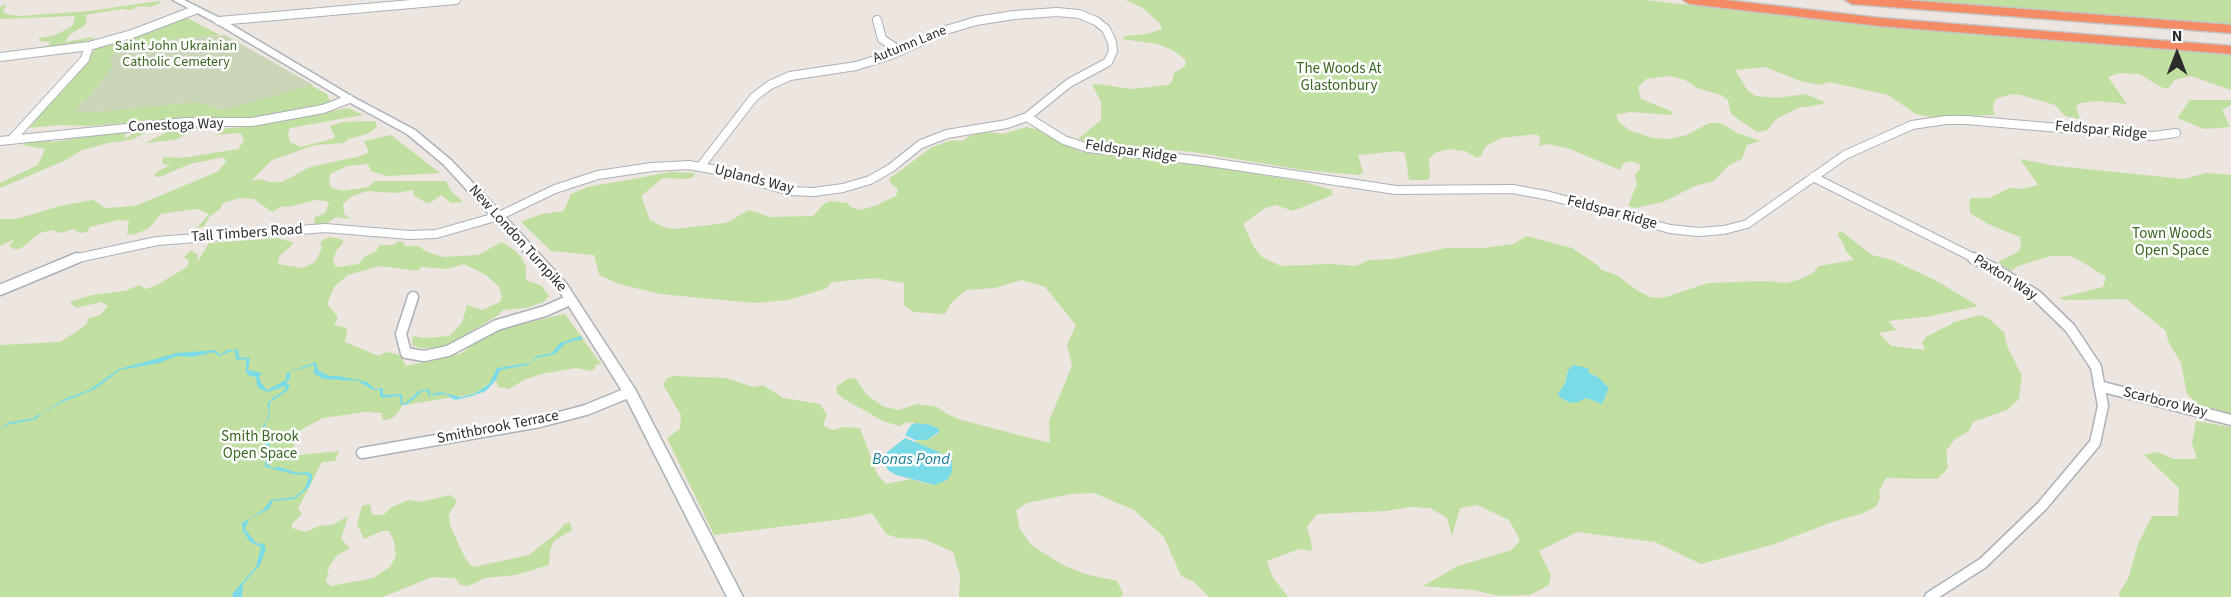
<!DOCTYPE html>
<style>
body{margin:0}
#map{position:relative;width:2231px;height:597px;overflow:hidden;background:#ede5e0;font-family:"Source Sans 3",sans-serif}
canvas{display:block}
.north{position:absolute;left:2147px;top:24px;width:60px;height:60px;-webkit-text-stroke:4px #fff;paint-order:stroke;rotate:0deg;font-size:16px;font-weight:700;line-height:24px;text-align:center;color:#2c2c2c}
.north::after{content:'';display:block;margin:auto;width:21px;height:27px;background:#2c2c2c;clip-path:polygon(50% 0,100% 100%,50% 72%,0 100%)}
</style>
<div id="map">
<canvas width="2231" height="597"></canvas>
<div class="north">N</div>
</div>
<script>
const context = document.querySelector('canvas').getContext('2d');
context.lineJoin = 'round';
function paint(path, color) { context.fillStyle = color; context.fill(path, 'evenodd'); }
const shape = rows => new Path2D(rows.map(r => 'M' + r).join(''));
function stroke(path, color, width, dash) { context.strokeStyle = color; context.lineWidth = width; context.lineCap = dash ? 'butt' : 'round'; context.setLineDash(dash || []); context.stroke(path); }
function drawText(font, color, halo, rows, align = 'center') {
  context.font = font + ' "Source Sans 3",sans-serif'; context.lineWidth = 5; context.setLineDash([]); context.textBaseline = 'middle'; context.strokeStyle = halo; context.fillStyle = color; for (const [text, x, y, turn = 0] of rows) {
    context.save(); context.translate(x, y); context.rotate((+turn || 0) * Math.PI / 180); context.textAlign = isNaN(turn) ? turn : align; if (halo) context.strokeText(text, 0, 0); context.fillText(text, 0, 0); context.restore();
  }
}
paint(shape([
 [1125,0,1645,0,1854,24,2231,54,2231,90,2191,76,2175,80,2168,88,2163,88,2139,74,2119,73,2108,77,2127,104,2096,101,2081,103,2076,106,2080,119,2065,116,2055,105,2021,95,2012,94,1996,99,1993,105,1994,115,1930,117,1916,114,1888,95,1829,82,1821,85,1800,81,1765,67,1735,70,1748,91,1756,96,1777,98,1806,94,1824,102,1823,104,1798,108,1778,118,1766,131,1757,132,1731,114,1728,100,1721,95,1697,88,1685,80,1669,76,1646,79,1638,87,1641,99,1671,111,1673,115,1631,112,1616,115,1619,122,1629,130,1652,138,1670,139,1687,135,1709,123,1721,123,1737,133,1761,141,1747,145,1742,159,1729,165,1714,181,1695,186,1663,202,1635,208,1629,206,1629,203,1637,184,1635,175,1641,168,1639,164,1630,161,1624,163,1620,170,1570,149,1549,144,1539,146,1540,137,1536,134,1502,138,1486,146,1481,156,1477,158,1465,151,1448,149,1435,153,1429,159,1430,177,1427,180,1409,180,1405,153,1400,151,1358,155,1363,172,1359,175,1303,170,1193,152,1095,144,1078,139,1101,120,1101,101,1092,85,1097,84,1132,89,1168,85,1172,82,1174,73,1185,66,1186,60,1172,50,1158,44,1122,39,1125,36,1147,34,1162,29,1160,24,1143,8],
 [1900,0,2231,0,2231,24,2113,17],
 [158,1,162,2,151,7,139,6,131,10,122,9,85,15,87,19,85,25,69,35,65,42,93,37,93,40,41,49,37,48,49,45,50,42,39,41,39,38,55,35,69,28,73,25,75,16,0,19,0,7,4,5,6,5,3,12,10,15,20,16,90,11],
 [187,18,220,35,164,40,141,48,132,47,116,51,114,65,89,97,80,104,97,112,196,102,223,110,310,85,327,94,330,101,315,108,240,119,176,119,89,126,59,125,29,128,97,47],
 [2190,100,2231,100,2231,105,2222,110,2230,127,2204,129,2177,118],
 [348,108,363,115,290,128,288,133,290,142,300,147,332,139,335,137,330,126,343,122,375,121,377,127,367,134,348,139,344,143,315,145,272,160,251,181,261,179,269,182,282,182,310,167,361,156,369,152,364,141,391,135,440,173,387,176,371,171,368,164,347,166,330,174,329,184,332,188,343,191,368,187,375,181,446,181,451,191,463,202,451,203,441,195,429,204,414,196,413,190,395,193,367,191,351,197,343,204,344,214,351,219,336,217,329,222,318,224,314,223,315,217,325,213,329,203,326,201,315,200,288,207,282,206,272,212,254,199,240,198,223,203,219,210,210,216,204,226,199,228,197,228,209,214,198,209,188,210,161,214,148,229,135,234,127,235,129,221,119,220,90,227,87,232,79,233,74,229,61,233,52,230,40,233,23,247,16,250,9,246,15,239,0,246,0,219,16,219,60,206,93,200,105,208,135,206,217,172,226,162,224,157,190,164,159,177,154,176,156,172,171,165,163,164,162,160,164,157,181,158,238,149,244,141,241,133,213,135,223,132,225,128,249,127],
 [201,127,175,140,145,143,175,128],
 [1026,127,1044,131,1064,145,1082,152,1201,165,1305,182,1332,190,1332,195,1293,211,1276,205,1265,208,1243,224,1254,247,1262,257,1281,266,1330,264,1356,266,1369,260,1393,259,1447,248,1484,248,1514,244,1526,236,1572,248,1599,266,1600,269,1618,276,1638,291,1650,297,1663,298,1708,283,1765,281,1787,283,1801,279,1814,272,1819,266,1854,260,1845,250,1844,245,1837,234,1841,231,1872,255,1892,260,1935,280,1978,306,1931,316,1888,321,1896,330,1879,333,1891,346,1925,350,1922,343,1926,337,1955,322,1979,315,1988,318,2004,332,2007,346,2022,376,2019,399,2007,410,1973,422,1969,431,1955,439,1946,451,1948,468,1938,479,1886,478,1879,491,1880,497,1877,506,1861,514,1832,522,1775,544,1701,564,1655,542,1577,532,1539,551,1551,575,1549,585,1530,595,1500,596,1473,590,1423,586,1458,566,1512,550,1520,540,1509,520,1477,505,1460,508,1452,536,1447,518,1430,508,1410,507,1386,511,1317,514,1307,527,1311,541,1312,551,1299,549,1267,561,1272,576,1288,597,1209,597,1194,582,1181,576,1164,537,1134,510,1094,493,1071,494,1027,503,1016,510,1020,529,1031,545,1063,565,1085,574,1117,581,1123,593,1121,597,959,597,960,575,953,552,924,539,898,538,886,534,872,513,851,518,714,535,667,438,680,429,681,415,663,385,667,378,674,376,726,378,753,387,763,385,783,398,820,404,827,415,823,425,832,430,844,427,860,428,877,474,886,484,910,479,932,485,952,461,914,441,928,439,938,434,939,429,930,425,907,422,899,426,883,421,844,399,837,393,836,387,847,379,855,378,867,395,884,407,899,410,917,404,937,407,947,414,961,420,1050,443,1049,421,1072,366,1067,345,1076,325,1045,287,1022,280,994,288,966,290,952,302,945,314,913,312,904,305,904,283,874,278,832,282,825,289,788,300,755,303,660,294,619,284,599,275,594,255,551,251,521,222,542,214,564,211,571,194,588,187,671,172,695,173,693,177,687,179,663,178,641,196,650,220,664,227,674,229,726,223,749,210,770,217,813,216,824,204,830,201,847,203,851,207,861,210,877,205,896,196,898,189,891,184,889,179,932,147,952,140,962,141,972,135,981,133,990,132,1003,134],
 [1573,365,1598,377,1609,388,1602,404,1586,398,1571,403,1559,397,1558,393,1565,384,1568,370],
 [147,130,151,130,131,140,108,143,82,150,64,161,0,188,0,183,38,165,45,149,23,145,27,141,54,138,50,141,52,142,124,131,127,132,124,137,127,138,135,131],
 [2020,159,2056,166,2184,179,2206,173,2231,175,2231,414,2201,407,2187,394,2181,363,2168,341,2166,331,2126,299,2064,300,2059,298,2103,287,2106,277,2087,265,2071,256,2051,256,2018,266,2011,271,1998,262,2018,252,2021,246,2020,237,1988,224,1970,213,1969,204,1971,198,1989,198,2010,188,2021,189,2038,185],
 [278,238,294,243,279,257,278,264,303,268,315,262,322,248,320,242,329,237,341,239,344,242,336,251,333,260,335,266,339,267,359,264,364,257,376,251,380,245,393,245,399,241,403,242,405,246,418,246,427,252,443,257,478,255,502,242,514,250,522,258,526,267,526,280,542,286,549,296,544,302,526,308,503,310,497,316,455,341,436,349,420,348,412,345,413,336,424,338,449,336,462,323,467,305,482,310,500,302,502,296,499,287,486,275,464,264,447,269,421,267,418,271,380,266,348,275,334,287,327,304,338,317,334,325,347,328,345,342,379,356,386,352,400,355,406,366,460,354,496,329,565,314,601,364,594,365,596,368,591,371,576,368,541,374,524,380,509,389,498,387,496,380,498,377,474,394,403,405,394,417,387,420,382,419,382,413,365,412,323,418,302,429,289,456,339,451,335,461,322,462,298,509,302,514,292,524,292,528,306,532,319,526,332,525,348,516,341,539,350,548,336,556,329,567,326,581,331,586,373,578,390,567,396,556,394,541,389,531,382,531,364,539,357,524,362,506,370,504,372,515,383,515,392,507,409,500,421,502,450,495,456,499,456,503,449,514,450,525,463,554,470,565,474,567,529,555,558,532,564,524,570,522,572,530,554,541,550,550,549,565,516,575,485,578,468,586,460,585,455,578,432,577,383,597,0,597,0,345,60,342,86,325,89,318,100,315,108,306,101,302,76,308,70,302,92,295,125,291,139,285,145,289,155,286,187,267,189,261,184,257,191,250,198,255,197,262,209,243],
 [2196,421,2231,427,2231,597,2120,597,2119,593,2128,579,2138,544,2152,516,2178,516,2179,488,2144,455,2157,452,2174,459,2197,459,2192,443]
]), '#c0dfa0');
paint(shape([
 [225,35,313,85,224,110,196,102,97,112,73,111,89,97,114,65,109,59,116,51,132,47,141,48,164,40]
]), '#cbd5b8');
paint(shape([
 [581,336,583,339,566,343,555,354,537,358,528,365,500,370,496,380,486,391,472,396,455,400,445,394,429,396,427,391,423,391,406,405,401,405,400,396,383,398,380,396,380,390,373,390,358,381,324,379,314,374,314,365,290,372,290,379,286,382,290,386,286,392,270,402,269,418,266,422,264,431,269,437,270,451,274,455,267,464,272,468,279,467,298,473,307,472,312,474,312,478,310,486,295,499,273,501,269,509,249,519,245,529,256,543,264,544,266,549,260,565,243,584,242,597,233,597,232,594,256,567,261,547,250,542,243,531,242,523,263,510,271,500,295,497,305,488,309,477,305,474,297,475,265,467,265,462,269,457,261,429,267,420,269,410,267,405,272,398,283,392,286,386,267,392,260,389,257,386,256,377,250,376,246,373,246,359,236,360,235,350,219,356,214,352,193,357,177,356,159,363,120,370,95,389,65,401,42,413,36,419,7,425,0,431,7,423,33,418,67,398,89,390,119,369,177,353,216,350,220,355,227,350,238,349,239,357,250,358,248,370,262,373,259,377,260,381,267,390,286,380,286,374,289,372,316,362,318,370,329,376,338,376,367,382,375,389,383,388,383,395,402,394,403,405,419,391,426,389,430,390,430,395,440,392,460,397,474,394,489,384,497,368,530,363,537,356,552,353,560,343],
 [1573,365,1588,368,1589,373,1598,377,1609,388,1602,404,1586,398,1578,402,1571,403,1559,397,1558,393,1565,384,1568,370],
 [916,423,930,425,939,429,939,432,927,440,915,440,905,435,911,425],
 [905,438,937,451,952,461,952,472,947,480,935,485,896,475,888,470,881,457]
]), '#7adbe7');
const minorFar1 = shape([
 [877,20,882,39,900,51],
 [219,21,456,0],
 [0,57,89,46,132,34,195,10],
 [1027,117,1064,140,1088,148,1203,161,1396,190,1513,189,1550,196,1670,229,1698,232,1724,230,1747,224,1845,155,1912,125,1946,120,1966,120,2153,136,2176,133],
 [12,139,85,59,89,46],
 [0,141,185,122,252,122,323,109,349,99],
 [1813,177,1976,259],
 [73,259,157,241,325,228,410,235,436,234,499,216,555,189,598,175,652,167,689,165,722,171,789,191,814,192,843,188,870,180,891,168,921,144,947,134,1007,124,1027,117,1069,83,1108,62,1113,51,1112,42,1106,29,1096,21,1079,14,1057,12,1014,15,976,21,946,30,891,55,856,66,790,76,770,85,754,97,700,167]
]);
const minor = shape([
 [0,290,77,258],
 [413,297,401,334,406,353,424,356,448,351,497,325,545,311,570,300],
 [2099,386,2231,420],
 [362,453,540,422,586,410,630,392],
 [1930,597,1983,563,2042,506,2095,443,2103,406,2096,367,2070,328,2037,296,1997,270,1973,258]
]);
const tertiary = shape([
 [173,0,184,0,222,19,353,97,415,130,451,160,499,210,566,283,635,389,743,597,727,597,624,394,558,289,443,164,407,134,347,101,216,23,173,0]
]);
const motorway = shape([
 [1683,0,1725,0,1880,18,2231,46,2231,54,1880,26,1690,4,1683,0],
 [1845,0,1904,0,2231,25,2231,33,1852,4,1845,0]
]);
stroke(minorFar1, '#acb0b8', 10);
stroke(minor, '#acb0b8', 13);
stroke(tertiary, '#acb0b8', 3);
stroke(motorway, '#c4c4c4', 3);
stroke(minorFar1, '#fff', 8);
stroke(minor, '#fff', 10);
paint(tertiary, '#fff');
paint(motorway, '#f48b64');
drawText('14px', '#2c2c2c', '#fff', [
 ["Autumn Lane",910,45,-22]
]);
drawText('14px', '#396620', '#fff', [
 ["Saint John Ukrainian",176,47],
 ["Catholic Cemetery",176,63]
]);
drawText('15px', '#396620', '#fff', [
 ["The Woods At",1339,70],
 ["Glastonbury",1339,87],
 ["Town Woods",2172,235],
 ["Open Space",2172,252],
 ["Smith Brook",260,438],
 ["Open Space",260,455]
]);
drawText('15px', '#2c2c2c', '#fff', [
 ["Conestoga Way",176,126,-2],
 ["Feldspar Ridge",2101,131,5],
 ["Feldspar Ridge",1131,152,8],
 ["Uplands Way",754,180,14],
 ["Feldspar Ridge",1612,213,15],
 ["Tall Timbers Road",247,234,-4],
 ["New London Turnpike",517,239,48],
 ["Paxton Way",2005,278,32],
 ["Scarboro Way",2165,403,14],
 ["Smithbrook Terrace",498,428,-11]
]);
drawText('italic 16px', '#177e96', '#fff', [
 ["Bonas Pond",911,460]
]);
</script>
